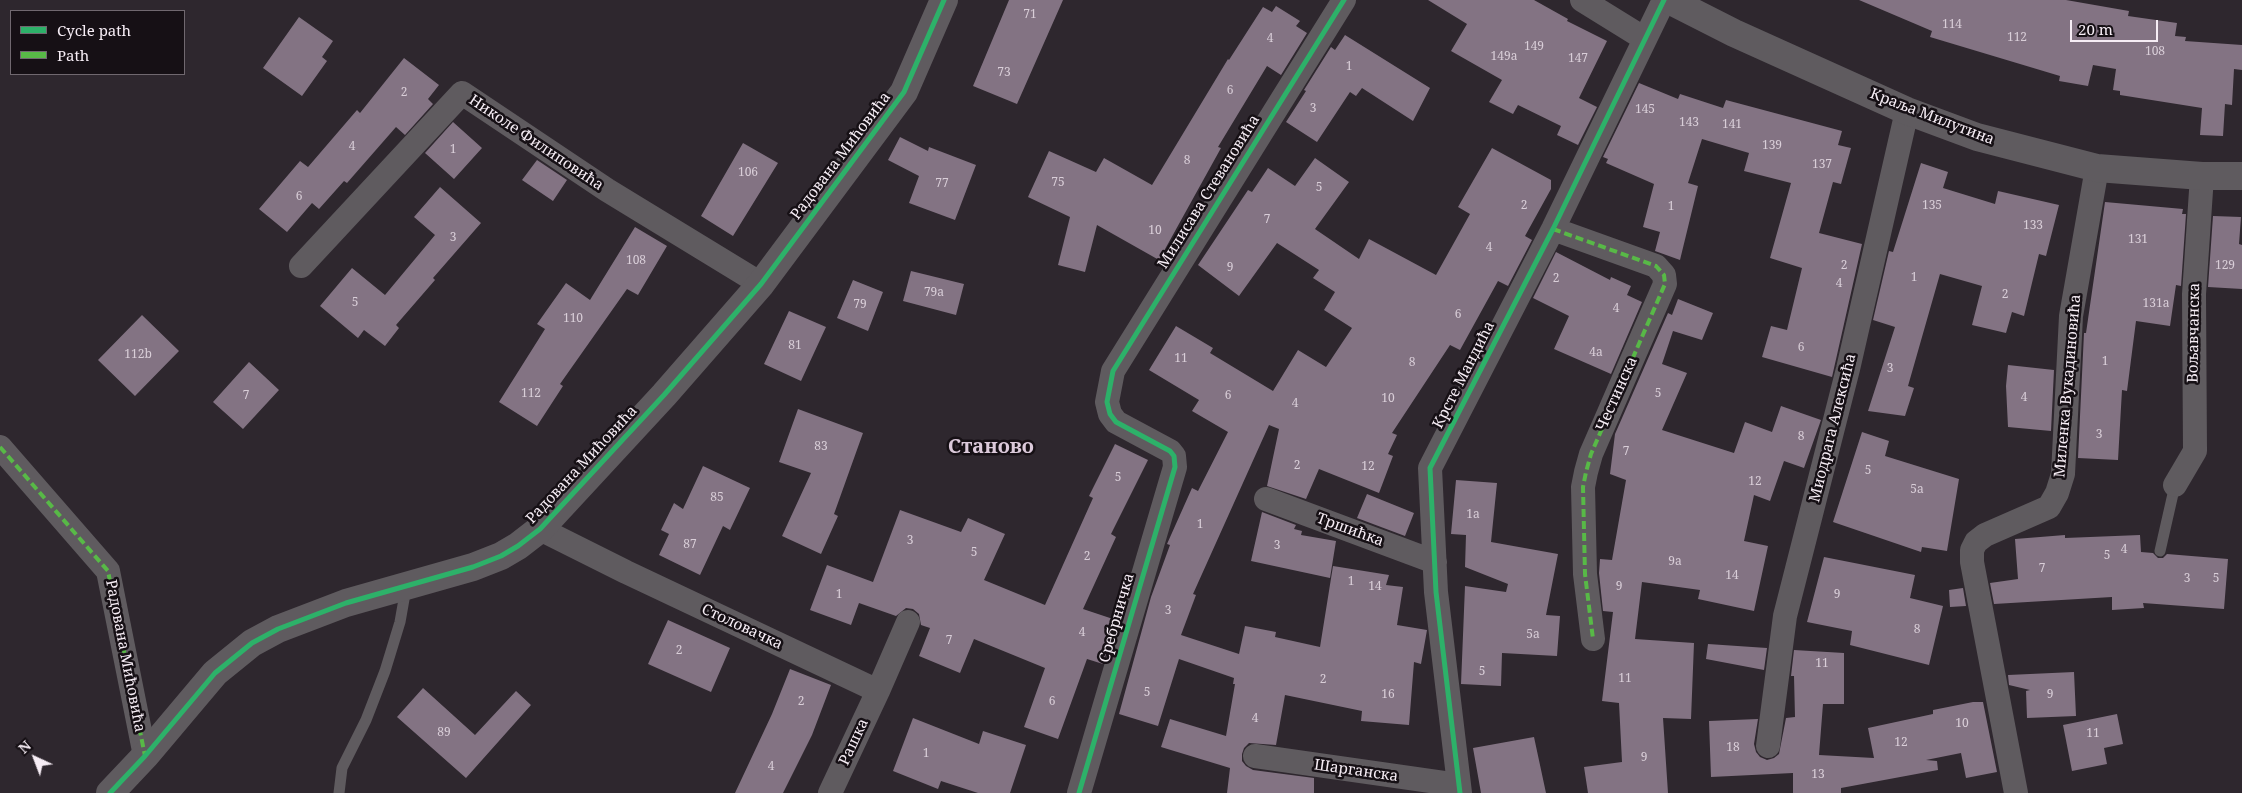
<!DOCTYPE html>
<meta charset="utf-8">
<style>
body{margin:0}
#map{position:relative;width:2242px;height:793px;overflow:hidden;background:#2e272e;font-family:"Noto Serif",serif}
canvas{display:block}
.legend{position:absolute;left:10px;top:10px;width:175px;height:65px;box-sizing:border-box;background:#161015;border:1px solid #70686f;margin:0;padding:6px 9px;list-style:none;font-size:15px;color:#f6edf5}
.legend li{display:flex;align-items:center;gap:10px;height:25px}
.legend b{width:25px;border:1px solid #70686f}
.north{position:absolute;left:10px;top:733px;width:50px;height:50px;-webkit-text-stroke:4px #161015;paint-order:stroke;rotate:317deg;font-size:14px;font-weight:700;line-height:20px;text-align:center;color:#f6edf5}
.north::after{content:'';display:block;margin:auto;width:18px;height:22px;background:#f6edf5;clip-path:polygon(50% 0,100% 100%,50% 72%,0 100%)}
.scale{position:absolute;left:2070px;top:20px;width:88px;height:22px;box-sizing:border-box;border:2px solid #f6edf5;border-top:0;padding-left:6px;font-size:15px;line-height:18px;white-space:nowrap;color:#f6edf5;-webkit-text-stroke:4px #161015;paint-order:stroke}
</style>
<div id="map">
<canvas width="2242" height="793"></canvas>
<ul class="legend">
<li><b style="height:6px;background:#2db169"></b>Cycle path</li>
<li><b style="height:6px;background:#58b947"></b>Path</li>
</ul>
<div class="north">N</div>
<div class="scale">20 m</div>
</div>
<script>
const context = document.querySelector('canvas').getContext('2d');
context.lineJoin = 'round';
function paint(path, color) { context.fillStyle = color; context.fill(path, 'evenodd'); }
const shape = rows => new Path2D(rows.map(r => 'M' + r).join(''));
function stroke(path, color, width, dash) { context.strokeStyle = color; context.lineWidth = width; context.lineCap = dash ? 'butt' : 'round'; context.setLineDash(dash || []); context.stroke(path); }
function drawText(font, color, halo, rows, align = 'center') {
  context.font = font + ' "Noto Serif",serif'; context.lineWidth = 5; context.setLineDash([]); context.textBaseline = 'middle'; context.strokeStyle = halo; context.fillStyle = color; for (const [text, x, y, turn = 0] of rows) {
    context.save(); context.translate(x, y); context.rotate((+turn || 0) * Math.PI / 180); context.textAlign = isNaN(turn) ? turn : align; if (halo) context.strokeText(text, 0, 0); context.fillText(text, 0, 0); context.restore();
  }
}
paint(shape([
 [1009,0,1063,0,1017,104,973,86],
 [1428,0,1534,0,1568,19,1567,21,1607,41,1579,98,1597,107,1578,145,1557,135,1561,126,1518,105,1513,114,1489,102,1502,80,1451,51,1467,24],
 [1859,0,2066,0,2129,11,2128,16,2177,23,2175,36,2186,37,2185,41,2242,45,2242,70,2234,69,2232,105,2225,104,2223,136,2200,135,2202,108,2120,95,2120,91,2113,90,2116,69,2093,65,2088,86,2059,81,2060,76,1930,37,1932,31],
 [1276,6,1300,21,1296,26,1307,33,1281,75,1267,66,1218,147,1221,148,1159,260,1097,225,1085,272,1058,265,1070,217,1028,197,1049,151,1096,172,1104,158,1152,185,1228,59,1229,60,1263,7,1272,12],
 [299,17,333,41,322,57,327,61,302,96,263,68],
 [1345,35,1430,88,1413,121,1362,88,1356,96,1350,92,1317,142,1286,122,1306,91,1304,90,1331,47,1335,50],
 [404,58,439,85,428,99,433,104,405,135,396,127,347,183,344,181,319,209,312,203,287,232,259,209,300,161,308,167,357,110,360,113],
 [1639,83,1678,99,1680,94,1723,108,1726,100,1842,131,1838,145,1851,148,1841,184,1833,182,1819,233,1862,244,1832,377,1762,357,1771,326,1787,330,1802,268,1770,258,1791,183,1744,171,1749,153,1702,139,1688,183,1698,186,1680,260,1655,251,1660,232,1643,227,1654,184,1606,163,1608,159,1603,157],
 [453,122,482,148,454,179,425,153],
 [900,137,928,151,929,147,976,165,955,220,909,203,919,176,888,160],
 [743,143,778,163,733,236,701,216],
 [1492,148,1551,180,1551,189,1525,236,1532,240,1508,286,1498,281,1460,350,1450,345,1392,433,1397,435,1388,454,1393,456,1379,493,1319,469,1306,499,1267,486,1279,429,1269,425,1193,594,1196,595,1181,635,1239,654,1245,626,1276,632,1275,637,1320,647,1333,566,1389,575,1386,585,1403,587,1397,625,1427,630,1421,664,1414,662,1409,725,1361,721,1362,711,1285,695,1276,745,1249,743,1244,748,1242,754,1242,761,1246,766,1253,770,1314,778,1314,793,1227,793,1230,768,1161,747,1170,719,1226,736,1235,684,1233,684,1234,678,1179,659,1158,726,1119,714,1151,597,1170,545,1167,544,1192,488,1198,491,1228,432,1192,411,1199,400,1149,370,1176,326,1213,348,1210,353,1273,391,1298,350,1326,367,1352,328,1324,310,1335,292,1313,278,1319,270,1277,243,1239,296,1198,265,1248,190,1252,192,1268,168,1295,186,1315,158,1349,182,1315,229,1359,259,1369,239,1436,275,1470,214,1458,207],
 [537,160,567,180,553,201,522,180],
 [1921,163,1948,172,1943,188,1995,204,1998,191,2059,205,2046,256,2039,254,2024,316,2012,312,2006,333,1972,325,1982,286,1940,274,1908,386,1914,388,1905,416,1868,411,1895,327,1873,320,1889,251,1893,252],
 [440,187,481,223,433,278,435,280,396,325,399,328,385,346,364,330,358,338,320,306,352,268,385,295,435,235,414,217],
 [2105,202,2183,209,2182,214,2186,214,2181,286,2176,285,2170,326,2136,321,2127,391,2122,390,2118,460,2078,458,2084,333,2086,333],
 [2213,216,2241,217,2239,244,2242,245,2242,289,2208,287],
 [635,227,667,246,638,295,627,289,560,384,563,386,537,426,499,402,545,329,537,324,566,283,590,300],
 [1556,252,1610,280,1611,277,1631,286,1627,295,1642,302,1611,374,1554,349,1569,316,1533,298],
 [911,271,964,284,956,315,903,301],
 [853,280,883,292,868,331,837,318],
 [1678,299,1713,313,1702,340,1673,331,1662,364,1687,373,1662,430,1734,453,1745,422,1772,432,1781,406,1821,420,1804,468,1784,461,1770,501,1754,495,1744,541,1768,546,1754,611,1698,599,1700,590,1642,582,1635,639,1694,643,1691,719,1663,718,1668,793,1588,793,1584,767,1622,762,1619,703,1602,701,1613,612,1603,611,1599,573,1600,559,1612,560,1626,480,1610,474,1615,434,1668,313,1672,315],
 [789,311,826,327,801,381,764,364],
 [142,315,179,351,135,396,98,360],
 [249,362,279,390,243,429,213,402],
 [2008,365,2054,370,2051,431,2008,427,2006,386],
 [798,409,863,433,834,514,838,516,821,554,782,536,811,473,779,462],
 [1862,432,1889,441,1885,456,1959,479,1947,551,1922,547,1921,552,1833,522],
 [1115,444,1148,460,1111,534,1116,537,1083,609,1116,620,1103,664,1087,659,1058,739,1024,727,1045,668,974,639,960,673,919,656,930,628,921,625,919,614,913,609,906,608,896,616,859,603,851,625,810,610,827,565,873,582,900,510,961,532,968,518,1005,534,984,580,1045,605,1093,498,1089,496],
 [703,466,750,488,730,530,723,526,700,575,659,555,669,534,661,530,674,503,683,509],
 [1456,480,1497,483,1491,542,1558,554,1546,615,1560,616,1557,656,1502,653,1501,686,1461,684,1465,586,1506,592,1508,584,1465,567,1466,535,1451,534],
 [1367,494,1414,513,1405,536,1357,518],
 [1262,512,1296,525,1294,529,1302,531,1301,535,1336,541,1330,578,1251,561],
 [2065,535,2065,538,2140,535,2141,552,2153,553,2158,558,2163,558,2167,554,2228,559,2224,609,2143,603,2144,608,2112,610,2112,597,1994,604,1990,583,2018,579,2015,539],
 [1824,557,1915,575,1910,598,1943,606,1929,665,1850,645,1852,631,1807,622],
 [1963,588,1966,606,1950,607,1949,590],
 [668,620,730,648,711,692,648,664],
 [1708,644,1767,648,1764,670,1706,659],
 [1794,650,1844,653,1844,704,1823,704,1819,755,1874,758,1868,728,1933,714,1933,710,1973,702,1983,702,1997,772,1966,778,1961,753,1926,760,1937,761,1938,770,1841,788,1841,793,1793,793,1793,773,1711,777,1709,721,1758,719,1754,744,1756,752,1760,757,1767,760,1774,758,1779,754,1786,718,1795,717,1794,676,1791,676],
 [790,669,831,685,812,735,783,793,735,793,772,714],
 [2074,672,2076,716,2027,718,2026,691,2030,690,2009,685,2008,675],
 [423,688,475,735,516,691,531,705,466,778,397,717],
 [2117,714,2123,744,2104,748,2107,764,2072,771,2063,725],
 [913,718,979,744,983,731,1026,745,1010,793,978,793,941,781,938,789,893,771],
 [1534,737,1546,793,1481,793,1473,748]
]), '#837383');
stroke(shape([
 [2160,551,2175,485],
 [339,793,342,768,366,720,385,671,400,622,406,588]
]), '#5f5b5f', 11);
stroke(shape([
 [1582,0,1645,39],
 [1553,229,1656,266,1664,275,1665,284,1591,454,1586,472,1583,487,1585,574,1593,639],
 [301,266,462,93,607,190,761,284],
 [0,447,108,571,145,756],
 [2175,485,2195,451,2194,294,2202,176],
 [1266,499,1435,562],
 [540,529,626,572,878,691,908,622],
 [1768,746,1785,616,1848,369,1907,111],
 [1255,756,1458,785],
 [830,793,878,691],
 [1079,793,1175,467,1174,456,1170,451,1116,422,1110,414,1107,402,1113,371,1344,0],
 [1460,793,1436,592,1430,468,1553,229,1664,0],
 [2016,793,1972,562,1972,550,1976,542,1985,535,2049,507,2057,493,2063,474,2071,316,2097,168]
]), '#5f5b5f', 24);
stroke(shape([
 [1669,0,1734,33,1907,111,1977,137,2097,168,2202,176,2242,176],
 [110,793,145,756,215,673,252,643,278,629,346,603,473,567,501,556,518,546,540,529,664,395,761,284,904,92,944,0]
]), '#5f5b5f', 28);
stroke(shape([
 [1553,229,1656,266,1664,275,1665,284,1591,454,1586,472,1583,487,1585,574,1593,639],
 [0,447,108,571,145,756]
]), '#58b947', 4, [8, 4]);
stroke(shape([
 [110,793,145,756,215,673,252,643,278,629,346,603,473,567,501,556,518,546,540,529,664,395,761,284,904,92,944,0],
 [1079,793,1175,467,1174,456,1170,451,1116,422,1110,414,1107,402,1113,371,1344,0],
 [1460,793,1436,592,1430,468,1553,229,1664,0]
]), '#2db169', 5);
drawText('12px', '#d9ced8', null, [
 ["71",1030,15],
 ["114",1952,25],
 ["112",2017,38],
 ["4",1270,39],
 ["149",1534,47],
 ["108",2155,52],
 ["149a",1504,57],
 ["147",1578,59],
 ["1",1349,67],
 ["73",1004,73],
 ["6",1230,91],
 ["2",404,93],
 ["3",1313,109],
 ["145",1645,110],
 ["143",1689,123],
 ["141",1732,125],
 ["139",1772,146],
 ["4",352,147],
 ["1",453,150],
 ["8",1187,161],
 ["137",1822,165],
 ["106",748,173],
 ["75",1058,183],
 ["77",942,184],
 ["5",1319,188],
 ["6",299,197],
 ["2",1524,206],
 ["135",1932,206],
 ["1",1671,207],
 ["7",1267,220],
 ["133",2033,226],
 ["10",1155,231],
 ["3",453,238],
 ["131",2138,240],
 ["4",1489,248],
 ["108",636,261],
 ["2",1844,266],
 ["129",2225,266],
 ["9",1230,268],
 ["1",1914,278],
 ["2",1556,279],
 ["4",1839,284],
 ["79a",934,293],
 ["2",2005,295],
 ["5",355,303],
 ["131a",2156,304],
 ["79",860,305],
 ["4",1616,309],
 ["6",1458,315],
 ["110",573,319],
 ["81",795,346],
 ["6",1801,348],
 ["4a",1596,353],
 ["112b",138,355],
 ["11",1181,359],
 ["1",2105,362],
 ["8",1412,363],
 ["3",1890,369],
 ["112",531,394],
 ["5",1658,394],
 ["7",246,396],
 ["6",1228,396],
 ["4",2024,398],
 ["10",1388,399],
 ["4",1295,404],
 ["3",2099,435],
 ["8",1801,437],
 ["83",821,447],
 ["7",1626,452],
 ["2",1297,466],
 ["12",1368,467],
 ["5",1868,471],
 ["5",1118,478],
 ["12",1755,482],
 ["5a",1917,490],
 ["85",717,498],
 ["1a",1473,515],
 ["1",1200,525],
 ["3",910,541],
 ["87",690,545],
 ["3",1277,546],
 ["4",2124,550],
 ["5",974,553],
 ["5",2107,556],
 ["2",1087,557],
 ["9a",1675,562],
 ["7",2042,569],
 ["14",1732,576],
 ["3",2187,579],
 ["5",2216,579],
 ["1",1351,582],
 ["14",1375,587],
 ["9",1619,587],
 ["1",839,595],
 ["9",1837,595],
 ["3",1168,611],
 ["8",1917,630],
 ["4",1082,633],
 ["5a",1533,635],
 ["7",949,641],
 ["2",679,651],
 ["11",1822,664],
 ["5",1482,672],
 ["11",1625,679],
 ["2",1323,680],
 ["5",1147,693],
 ["16",1388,695],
 ["9",2050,695],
 ["2",801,702],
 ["6",1052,702],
 ["4",1255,719],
 ["10",1962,724],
 ["89",444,733],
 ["11",2093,734],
 ["12",1901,743],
 ["18",1733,748],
 ["1",926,754],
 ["9",1644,758],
 ["4",771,767],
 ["13",1818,775]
]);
drawText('15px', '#f6edf5', '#161015', [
 ["Краља Милутина",1932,117,21],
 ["Николе Филиповића",536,143,34],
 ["Радована Мићовића",841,156,-53],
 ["Милисава Стевановића",1209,192,-58],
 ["Вољавчанска",2194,333,-89],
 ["Крсте Мандића",1464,375,-63],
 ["Миленка Вукадиновића",2068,386,-85],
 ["Честинска",1617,394,-66],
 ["Миодрага Алексића",1833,428,-76],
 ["Радована Мићовића",582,465,-47],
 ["Тршићка",1350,530,20],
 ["Сребрничка",1117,618,-74],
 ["Столовачка",742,627,25],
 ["Радована Мићовића",125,656,79],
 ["Рашка",854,742,-65],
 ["Шарганска",1356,771,8]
]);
drawText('bold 20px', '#dbc9da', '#161015', [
 ["Станово",991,447]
]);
</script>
